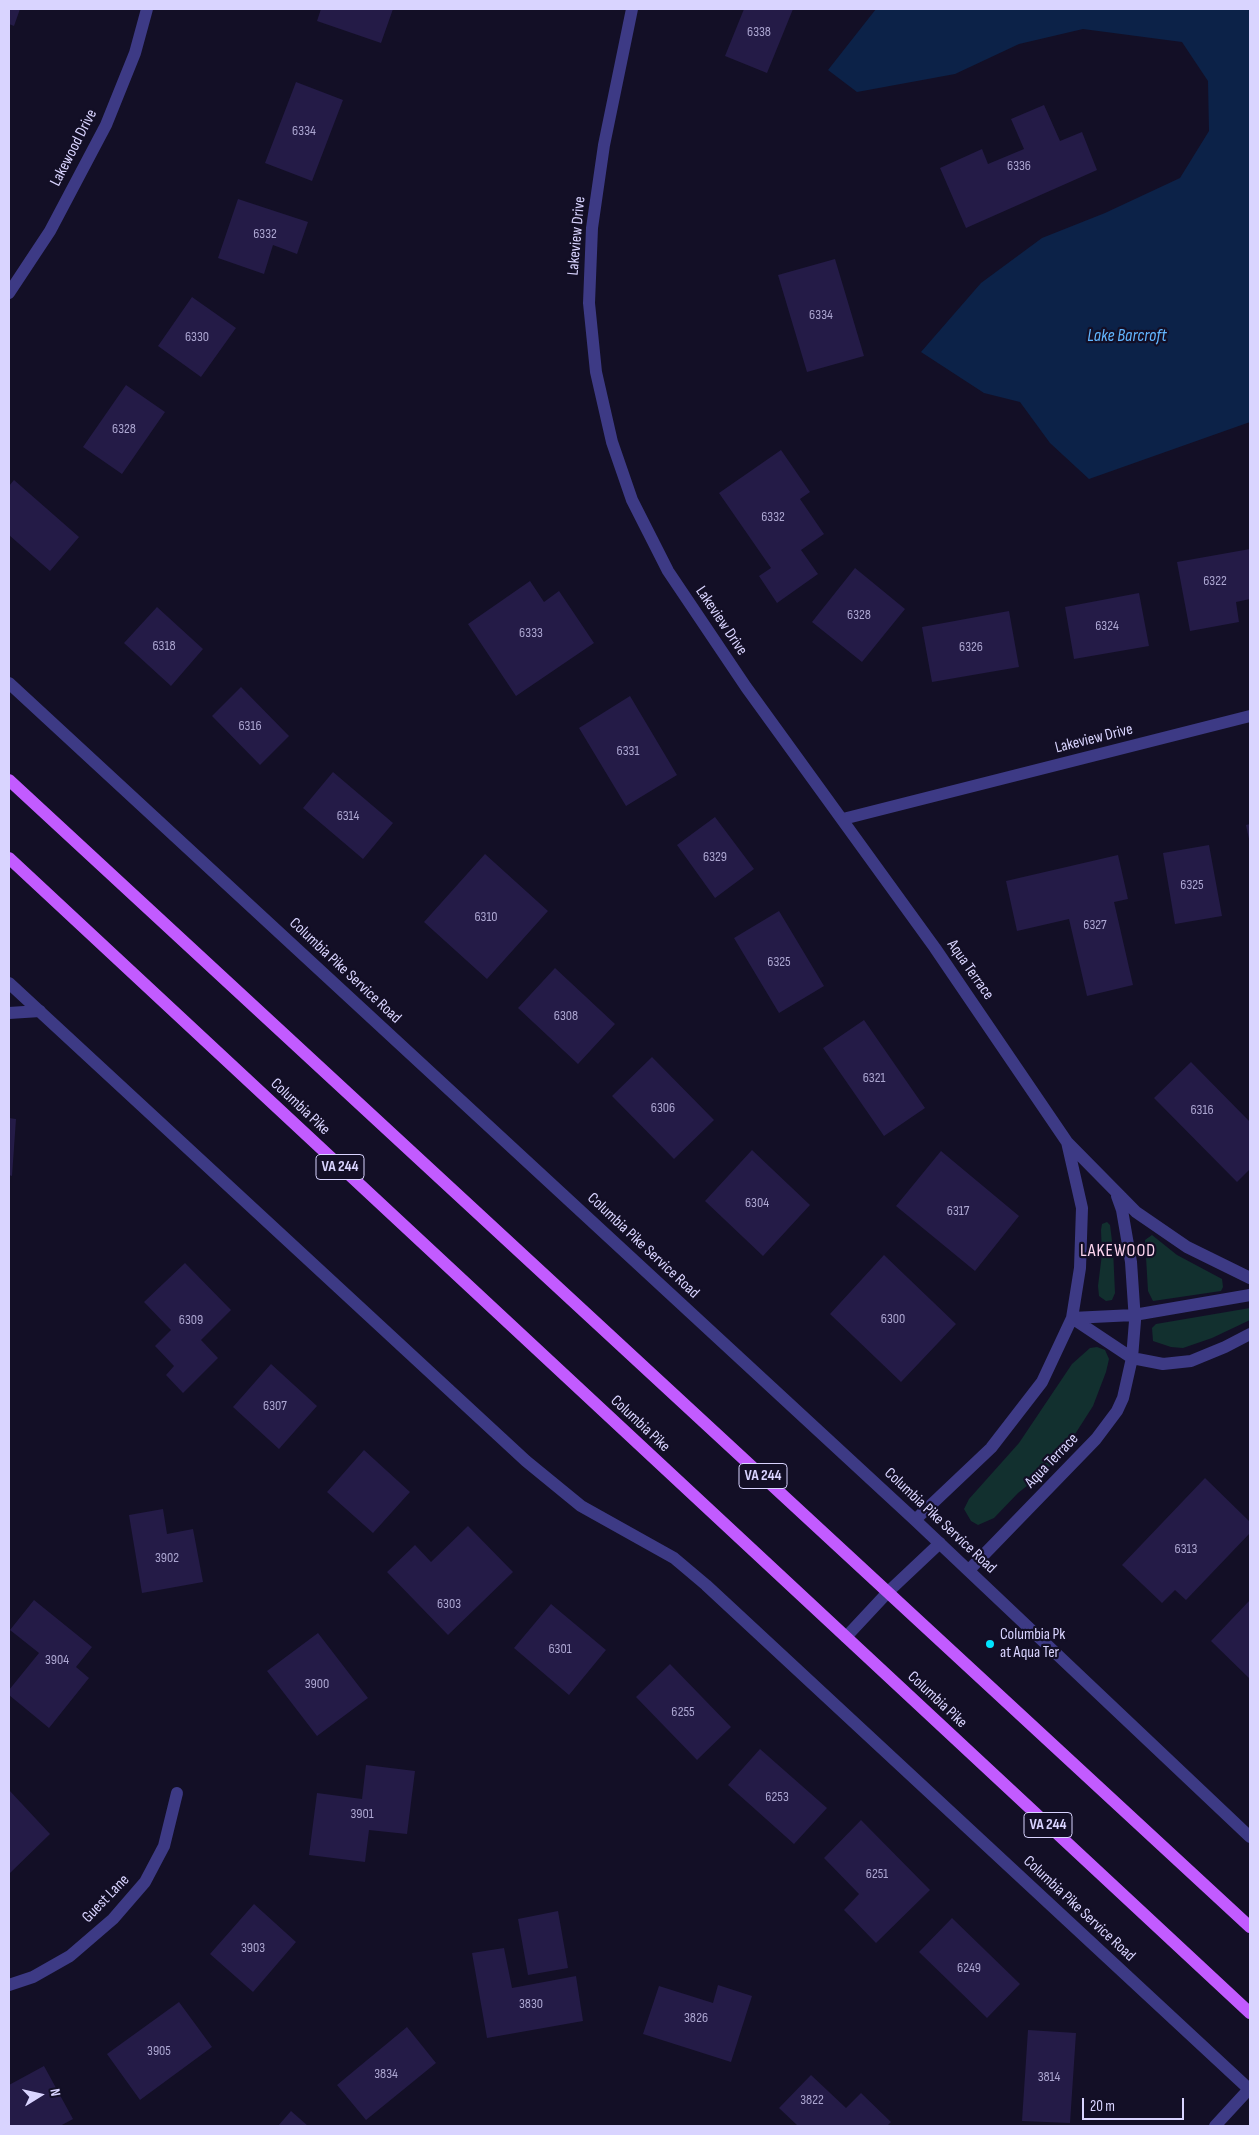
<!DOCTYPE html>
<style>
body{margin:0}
#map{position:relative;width:1259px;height:2135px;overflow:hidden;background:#130f26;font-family:"Sofia Sans Condensed",sans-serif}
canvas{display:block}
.frame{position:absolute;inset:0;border:10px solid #d9d4ff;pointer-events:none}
.north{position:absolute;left:15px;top:2070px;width:50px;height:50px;-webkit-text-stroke:4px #130f26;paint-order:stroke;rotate:80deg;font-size:14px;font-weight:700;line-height:20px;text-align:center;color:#d9d4ff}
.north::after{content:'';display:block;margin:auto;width:18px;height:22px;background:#d9d4ff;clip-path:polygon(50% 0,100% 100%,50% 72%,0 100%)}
.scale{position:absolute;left:1082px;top:2098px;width:102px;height:22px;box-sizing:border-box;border:2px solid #d9d4ff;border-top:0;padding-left:6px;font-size:15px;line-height:18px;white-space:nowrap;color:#d9d4ff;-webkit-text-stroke:4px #130f26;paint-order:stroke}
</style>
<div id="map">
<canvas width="1259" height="2135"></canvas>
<div class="frame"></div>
<div class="north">N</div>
<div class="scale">20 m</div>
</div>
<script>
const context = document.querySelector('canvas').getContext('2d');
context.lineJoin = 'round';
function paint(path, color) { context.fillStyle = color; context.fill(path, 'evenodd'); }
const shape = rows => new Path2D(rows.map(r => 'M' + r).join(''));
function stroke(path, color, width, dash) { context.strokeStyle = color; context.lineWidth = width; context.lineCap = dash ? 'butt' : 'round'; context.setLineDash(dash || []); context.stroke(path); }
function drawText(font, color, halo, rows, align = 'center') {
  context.font = font + ' "Sofia Sans Condensed",sans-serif'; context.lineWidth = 4.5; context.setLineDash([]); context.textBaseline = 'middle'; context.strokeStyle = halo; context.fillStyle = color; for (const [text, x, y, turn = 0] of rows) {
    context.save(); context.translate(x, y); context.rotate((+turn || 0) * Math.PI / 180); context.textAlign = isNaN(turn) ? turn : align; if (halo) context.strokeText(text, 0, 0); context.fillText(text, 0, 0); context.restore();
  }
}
paint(shape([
 [1107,1222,1110,1225,1113,1249,1115,1293,1112,1300,1106,1301,1099,1296,1098,1286,1102,1254,1101,1230,1102,1224],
 [1152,1235,1177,1255,1222,1279,1223,1287,1221,1291,1153,1301,1148,1291,1145,1240],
 [1250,1308,1250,1320,1212,1338,1183,1348,1171,1347,1153,1341,1152,1328,1156,1324],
 [1097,1347,1105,1350,1109,1359,1106,1372,1093,1406,1070,1442,1046,1471,1018,1493,994,1518,978,1525,971,1521,964,1509,969,1499,1019,1443,1072,1364,1090,1348]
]), '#12302f');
paint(shape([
 [876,9,1250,9,1250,422,1089,479,1050,443,1020,402,984,393,921,352,981,283,1042,238,1105,213,1180,178,1209,131,1208,81,1182,42,1083,29,1019,44,955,74,857,92,828,70]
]), '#0c2248');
paint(shape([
 [9,9,20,9,14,26,9,24],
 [321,9,393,9,381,43,317,21],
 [744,9,793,9,767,73,725,56],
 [296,82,343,100,312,181,265,163],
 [1044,105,1060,141,1082,132,1097,170,966,228,940,168,982,149,988,164,1024,149,1011,119],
 [238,199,308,222,297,254,273,245,264,274,218,258],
 [835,259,864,356,807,372,778,275],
 [192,297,236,328,201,377,158,346],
 [126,385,165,412,122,474,83,447],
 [781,450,810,492,800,499,824,534,801,550,818,574,777,603,759,576,771,568,719,493],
 [14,480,79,537,50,571,9,535,9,486],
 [1250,549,1250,599,1236,602,1239,622,1190,631,1177,562],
 [855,568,905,609,862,662,812,622],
 [530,581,544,602,559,591,594,643,516,696,468,624],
 [1139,593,1149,646,1074,659,1065,607],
 [157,607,203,649,171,686,124,643],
 [1009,611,1019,667,932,682,922,627],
 [241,687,289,736,260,765,212,716],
 [630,696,677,775,626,806,579,728],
 [333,772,393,823,363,859,303,808],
 [715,817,754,869,715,898,677,845],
 [1250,824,1250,839,1249,839,1246,825],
 [1209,845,1222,916,1175,924,1163,853],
 [485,854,548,911,487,979,424,922],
 [1118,855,1128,899,1114,902,1133,985,1087,996,1069,919,1017,931,1006,881],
 [779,911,824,986,779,1013,734,938],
 [555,968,615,1024,578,1064,518,1008],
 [864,1020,925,1108,884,1136,823,1048],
 [652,1057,714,1120,674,1159,612,1096],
 [1191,1062,1250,1122,1250,1169,1237,1182,1154,1098],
 [9,1118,16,1119,12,1176,9,1175],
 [752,1150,810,1205,763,1256,705,1201],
 [941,1151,1019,1216,975,1271,896,1206],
 [884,1255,956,1324,901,1382,830,1314],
 [185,1263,231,1310,201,1340,218,1358,183,1393,166,1375,174,1366,155,1346,171,1330,144,1302],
 [271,1364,317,1406,279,1449,233,1407],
 [364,1450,410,1492,373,1533,327,1492],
 [1205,1478,1250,1522,1250,1533,1186,1600,1175,1590,1162,1603,1122,1565],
 [163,1509,167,1534,193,1529,203,1582,142,1593,129,1515],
 [468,1526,513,1572,448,1635,387,1572,415,1545,431,1562],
 [34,1600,92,1647,76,1667,89,1678,49,1728,9,1695,9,1690,39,1653,10,1630],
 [1250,1600,1250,1679,1211,1641],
 [551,1604,606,1650,569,1695,514,1648],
 [318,1633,368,1698,317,1736,267,1671],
 [670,1664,731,1727,697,1760,636,1697],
 [760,1749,827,1808,794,1844,728,1785],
 [366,1765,415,1771,407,1834,369,1830,365,1862,309,1855,317,1793,362,1799],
 [9,1790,50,1834,9,1874],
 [861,1820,930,1890,876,1943,844,1910,859,1894,824,1858],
 [254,1904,296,1942,253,1992,210,1954],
 [558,1911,568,1968,528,1975,518,1919],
 [952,1918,1020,1984,987,2018,919,1952],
 [504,1948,512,1988,576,1976,583,2021,487,2038,472,1953],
 [718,1985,752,1996,731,2062,643,2034,659,1986,713,2003],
 [179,2002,212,2047,140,2100,107,2054],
 [407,2027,436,2063,366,2120,337,2085],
 [1028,2030,1076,2033,1070,2123,1022,2121],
 [44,2066,73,2119,60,2126,9,2126,9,2085],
 [811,2075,846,2108,861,2093,891,2122,887,2126,798,2126,779,2108],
 [291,2111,308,2126,278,2126]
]), '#241b47');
stroke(shape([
 [632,9,604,145,592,228,589,303,596,372,612,442,632,500,668,571,746,687,935,948,1067,1142,1136,1212,1187,1247,1250,1278],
 [9,293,50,231,106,125,135,53,147,9],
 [9,683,915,1520,1250,1837],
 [843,819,1250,716],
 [9,983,526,1461,581,1506,674,1558,706,1585,1250,2090],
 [9,1013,40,1011],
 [1072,1318,1132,1358,1163,1364,1191,1361,1225,1347,1250,1334],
 [1072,1318,1134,1315,1250,1295],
 [915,1520,991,1448,1042,1382,1072,1318,1080,1268,1082,1208,1067,1142],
 [969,1570,1096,1439,1117,1411,1123,1398,1132,1358,1135,1321,1131,1262,1122,1210,1117,1196],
 [846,1637,888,1592,940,1543],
 [9,1985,33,1977,70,1956,113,1919,145,1882,164,1846,177,1793],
 [1215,2126,1250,2088]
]), '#3d3a85', 12);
stroke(shape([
 [9,780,1250,1927],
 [9,858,1250,2013]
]), '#c25bff', 12);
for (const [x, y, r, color] of [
 [990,1644,5,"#00e5ff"]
]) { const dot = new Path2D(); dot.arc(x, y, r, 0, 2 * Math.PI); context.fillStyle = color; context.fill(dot); stroke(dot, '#130f26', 2); }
drawText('14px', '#aca6d1', null, [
 ["6338",759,32],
 ["6334",304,131],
 ["6336",1019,166],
 ["6332",265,234],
 ["6334",821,315],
 ["6330",197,337],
 ["6328",124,429],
 ["6332",773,517],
 ["6322",1215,581],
 ["6328",859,615],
 ["6324",1107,626],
 ["6333",531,633],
 ["6318",164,646],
 ["6326",971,647],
 ["6316",250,726],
 ["6331",628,751],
 ["6314",348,816],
 ["6329",715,857],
 ["6325",1192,885],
 ["6310",486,917],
 ["6327",1095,925],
 ["6325",779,962],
 ["6308",566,1016],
 ["6321",874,1078],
 ["6306",663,1108],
 ["6316",1202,1110],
 ["6304",757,1203],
 ["6317",958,1211],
 ["6300",893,1319],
 ["6309",191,1320],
 ["6307",275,1406],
 ["6313",1186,1549],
 ["3902",167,1558],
 ["6303",449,1604],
 ["6301",560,1649],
 ["3904",57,1660],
 ["3900",317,1684],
 ["6255",683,1712],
 ["6253",777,1797],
 ["3901",362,1814],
 ["6251",877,1874],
 ["3903",253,1948],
 ["6249",969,1968],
 ["3830",531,2004],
 ["3826",696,2018],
 ["3905",159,2051],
 ["3834",386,2074],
 ["3814",1049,2077],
 ["3822",812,2100]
]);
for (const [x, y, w] of [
 [340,1167,48],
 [763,1476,48],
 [1048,1825,48]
]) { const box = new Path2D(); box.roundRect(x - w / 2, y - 12.5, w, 25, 4); context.fillStyle = '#130f26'; context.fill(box); stroke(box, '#d9d4ff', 1); }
drawText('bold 15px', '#d9d4ff', null, [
 ["VA 244",340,1167],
 ["VA 244",763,1476],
 ["VA 244",1048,1825]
]);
drawText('16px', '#d9d4ff', '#130f26', [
 ["Lakewood Drive",74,148,-63],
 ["Lakeview Drive",577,236,-85],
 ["Lakeview Drive",721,621,56],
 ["Lakeview Drive",1094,739,-14],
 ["Aqua Terrace",970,970,55],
 ["Columbia Pike Service Road",345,971,43],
 ["Columbia Pike",300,1107,43],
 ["Columbia Pike Service Road",643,1246,43],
 ["Columbia Pike",640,1424,43],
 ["Aqua Terrace",1052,1461,-46],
 ["Columbia Pike Service Road",940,1521,43],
 ["Columbia Pike",937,1700,43],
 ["Guest Lane",106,1899,-46],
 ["Columbia Pike Service Road",1079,1909,43]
]);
drawText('16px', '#d9d4ff', '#130f26', [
 ["Columbia Pk",1000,1635],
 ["at Aqua Ter",1000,1653]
], 'left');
drawText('italic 18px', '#62b6ff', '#130f26', [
 ["Lake Barcroft",1127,336]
]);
context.letterSpacing = '1px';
drawText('18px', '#ffd6f0', '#130f26', [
 ["LAKEWOOD",1118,1251]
]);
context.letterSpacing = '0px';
</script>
